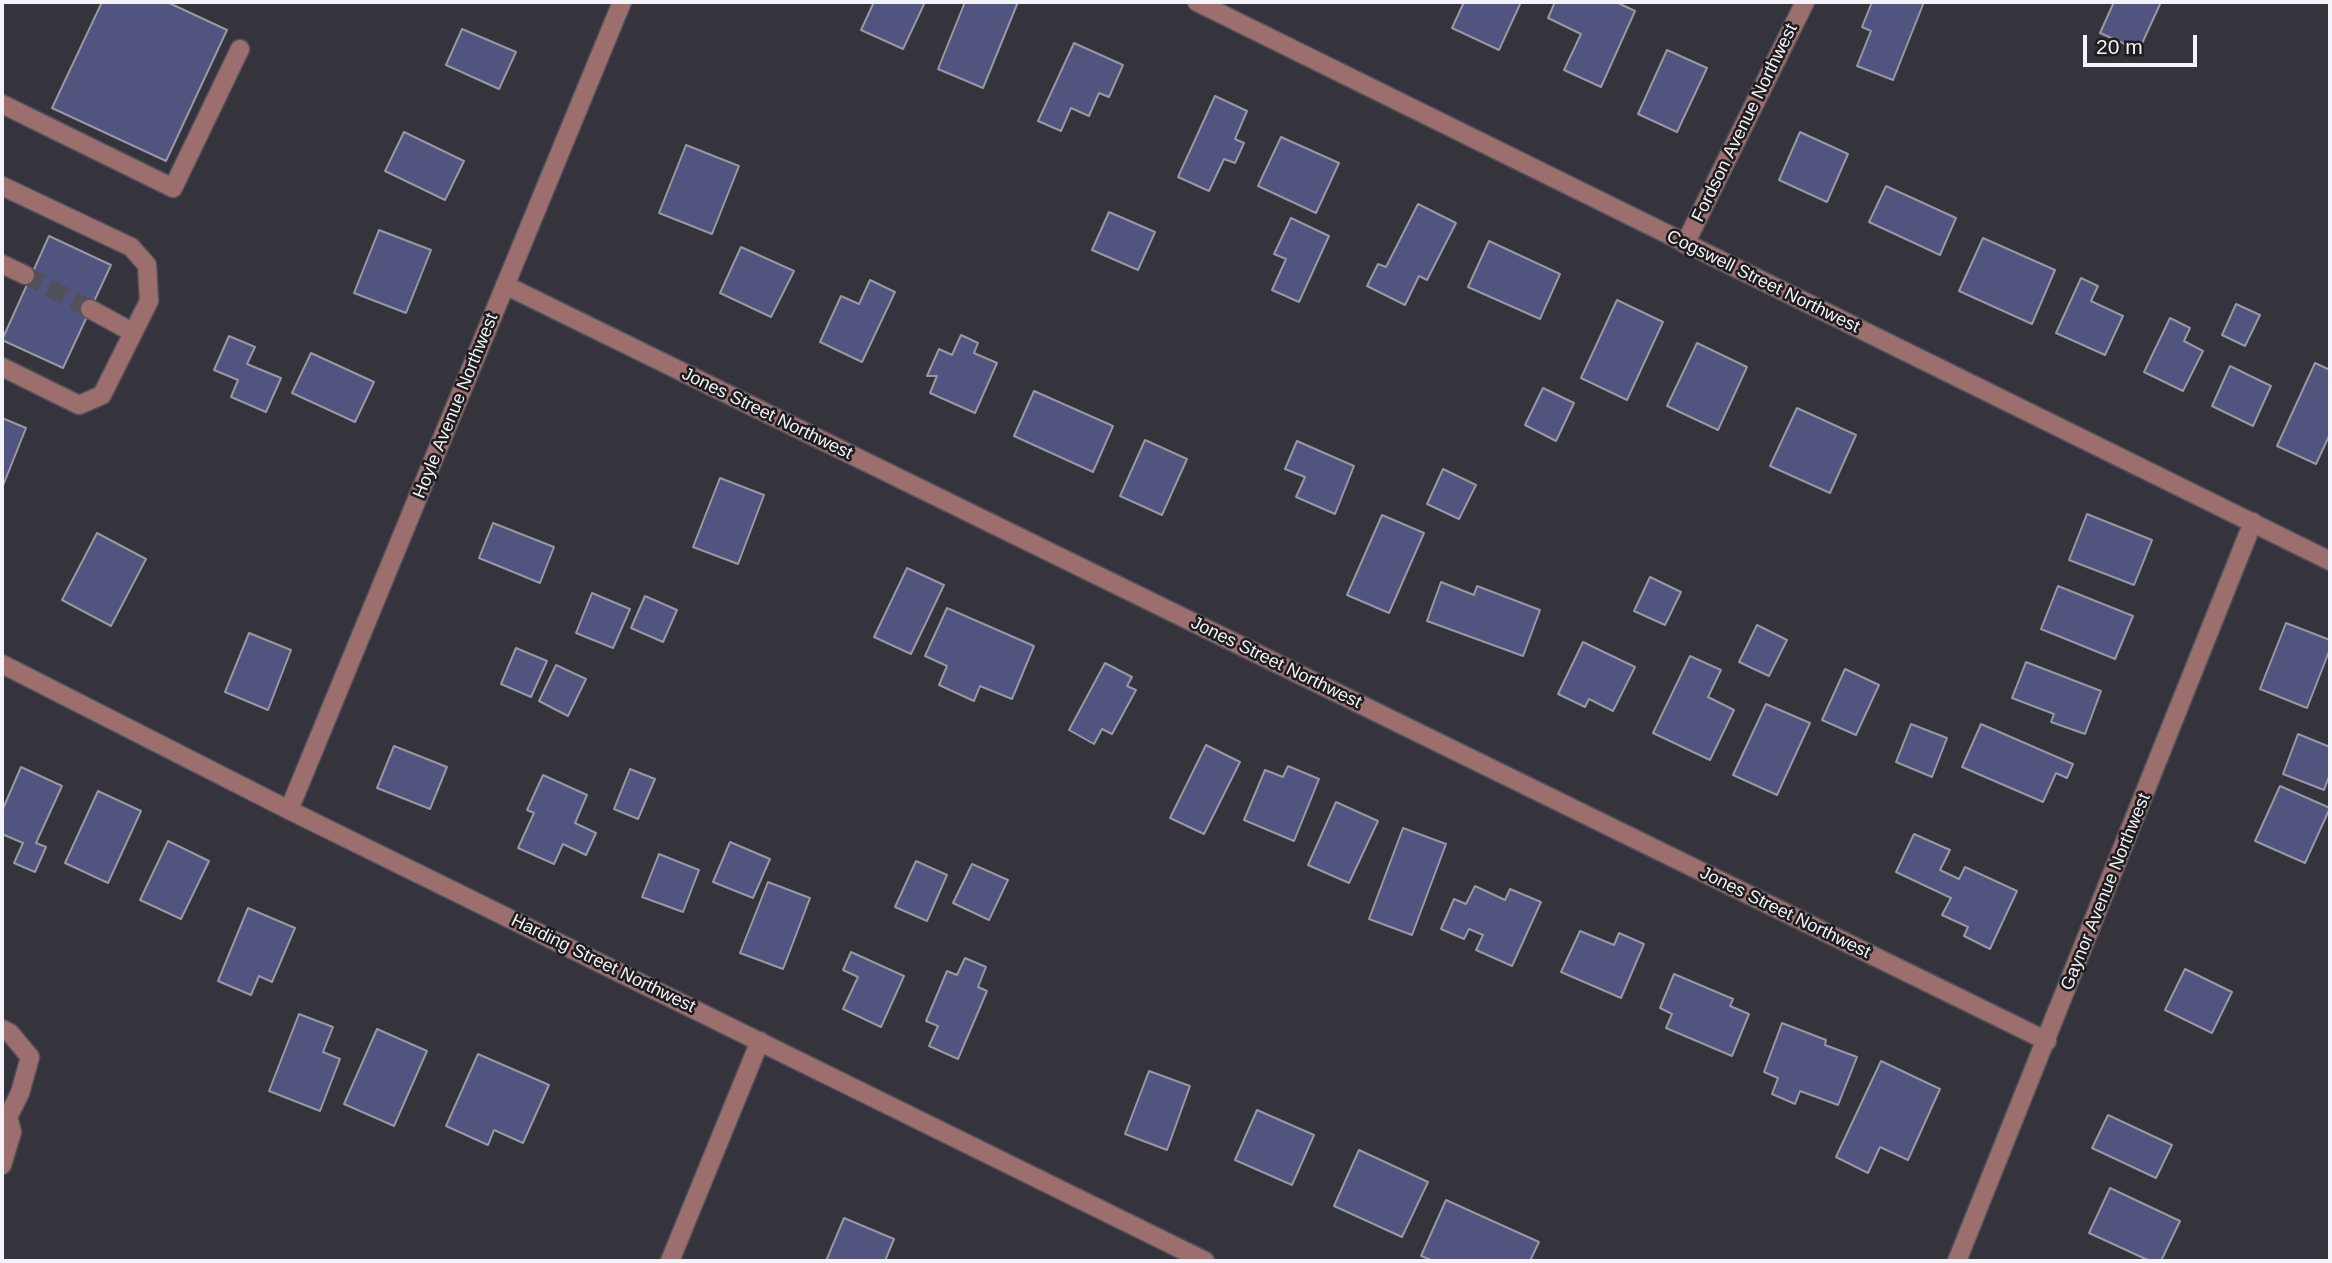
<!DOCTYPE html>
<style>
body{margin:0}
#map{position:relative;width:2332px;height:1263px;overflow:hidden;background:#35343d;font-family:Helvetica,sans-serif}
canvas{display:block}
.frame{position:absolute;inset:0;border:4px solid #f3f3f9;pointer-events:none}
.scale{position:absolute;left:2083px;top:35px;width:114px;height:32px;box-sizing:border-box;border:4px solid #f3f3f9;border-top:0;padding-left:9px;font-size:21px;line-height:24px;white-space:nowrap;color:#f3f3f9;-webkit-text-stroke:5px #1d1d20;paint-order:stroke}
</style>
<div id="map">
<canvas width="2332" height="1263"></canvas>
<div class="frame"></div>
<div class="scale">20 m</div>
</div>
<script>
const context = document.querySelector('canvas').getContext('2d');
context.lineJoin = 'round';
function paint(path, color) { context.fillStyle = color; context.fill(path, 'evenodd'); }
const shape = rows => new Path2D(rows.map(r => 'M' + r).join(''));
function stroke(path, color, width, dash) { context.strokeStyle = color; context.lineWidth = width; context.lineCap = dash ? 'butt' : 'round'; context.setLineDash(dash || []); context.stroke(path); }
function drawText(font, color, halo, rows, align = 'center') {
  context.font = font + ' Helvetica,sans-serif'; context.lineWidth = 5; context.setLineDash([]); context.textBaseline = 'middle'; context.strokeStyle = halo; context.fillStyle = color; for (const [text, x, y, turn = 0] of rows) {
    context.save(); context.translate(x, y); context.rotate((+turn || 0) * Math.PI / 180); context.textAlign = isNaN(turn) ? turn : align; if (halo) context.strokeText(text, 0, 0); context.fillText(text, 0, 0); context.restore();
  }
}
const building = shape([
 [102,2,167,2,227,30,166,161,52,108,102,2],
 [874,2,925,2,903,49,861,30,874,2],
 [965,2,1018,2,983,88,938,69,965,2],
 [1464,2,1521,2,1499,50,1452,28,1464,2],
 [1555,2,1616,2,1635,11,1601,87,1564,70,1581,34,1548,18,1555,2],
 [1872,2,1924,2,1893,80,1857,66,1871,31,1862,27,1872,2],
 [2114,2,2161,2,2139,50,2100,33,2114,2],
 [462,29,516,52,499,89,446,65,462,29],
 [1074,43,1123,65,1109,97,1099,93,1089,116,1071,108,1061,131,1038,121,1074,43],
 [1667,50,1707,68,1677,132,1638,114,1667,50],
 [1215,96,1247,111,1235,139,1244,143,1235,163,1224,159,1209,191,1178,177,1215,96],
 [404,132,464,161,445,200,385,171,404,132],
 [1800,132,1848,154,1827,202,1779,180,1800,132],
 [1281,137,1339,163,1316,213,1258,186,1281,137],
 [686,145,739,166,712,234,659,213,686,145],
 [1886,186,1956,218,1940,255,1869,222,1886,186],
 [1418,204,1456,223,1427,280,1419,276,1405,305,1367,286,1378,264,1386,267,1418,204],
 [1109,212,1155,232,1138,270,1092,250,1109,212],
 [1291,218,1329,236,1299,302,1272,290,1286,259,1274,254,1291,218],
 [379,230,431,250,406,313,354,293,379,230],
 [49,236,111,265,63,368,2,340,49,236],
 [1983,238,2055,270,2032,324,1959,291,1983,238],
 [1489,241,1560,274,1540,319,1468,287,1489,241],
 [741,247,794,271,771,317,720,293,741,247],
 [2081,278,2098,286,2091,301,2123,316,2105,355,2056,333,2081,278],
 [870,280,895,292,862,362,820,342,841,296,859,304,870,280],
 [1617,300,1663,322,1627,400,1581,378,1617,300],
 [2236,304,2260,315,2245,346,2222,335,2236,304],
 [2170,318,2190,328,2184,341,2203,351,2183,391,2144,372,2170,318],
 [961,335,978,343,974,353,997,363,975,413,930,393,937,376,927,376,939,349,952,355,961,335],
 [229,336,255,347,247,364,281,378,266,412,231,397,238,380,214,370,229,336],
 [1697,343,1747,367,1718,430,1667,406,1697,343],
 [311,353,374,382,355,422,292,393,311,353],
 [2315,363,2330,370,2330,434,2316,464,2277,446,2315,363],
 [2230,366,2271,386,2253,426,2212,406,2230,366],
 [1543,388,1574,403,1556,441,1525,425,1543,388],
 [1034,391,1113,426,1093,472,1014,436,1034,391],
 [1797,408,1856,435,1830,493,1770,466,1797,408],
 [2,418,26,428,2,488,2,418],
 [1145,440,1187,459,1162,515,1120,496,1145,440],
 [1297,441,1354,466,1335,514,1296,497,1305,477,1285,469,1297,441],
 [1443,469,1476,485,1459,519,1427,504,1443,469],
 [720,478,764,495,738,564,693,547,720,478],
 [2087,514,2152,540,2134,585,2069,560,2087,514],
 [1382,515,1424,533,1389,613,1347,595,1382,515],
 [493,523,554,547,540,583,479,558,493,523],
 [97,533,146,559,111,626,62,600,97,533],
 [907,568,944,585,911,654,874,637,907,568],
 [1650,577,1681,592,1665,625,1634,611,1650,577],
 [1441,582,1474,595,1477,586,1540,610,1523,656,1427,621,1441,582],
 [2058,586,2133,616,2115,659,2041,629,2058,586],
 [592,593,630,609,613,648,576,633,592,593],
 [645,596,677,610,663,642,631,628,645,596],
 [947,608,1034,646,1012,699,980,686,974,701,939,685,947,666,925,656,947,608],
 [2286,623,2330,640,2330,649,2307,708,2260,689,2286,623],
 [1757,625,1787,640,1769,676,1739,662,1757,625],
 [249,633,291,650,268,710,225,692,249,633],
 [1583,642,1635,667,1613,711,1589,699,1585,707,1558,694,1583,642],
 [516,648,547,661,531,697,501,684,516,648],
 [1690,656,1721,670,1708,697,1734,710,1710,760,1653,733,1690,656],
 [2026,662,2101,691,2085,734,2051,722,2054,714,2012,698,2026,662],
 [1105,663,1132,677,1127,686,1136,690,1112,734,1102,729,1094,744,1069,730,1105,663],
 [556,665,586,679,568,716,539,701,556,665],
 [1845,669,1879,685,1856,735,1822,720,1845,669],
 [1766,704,1810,723,1777,795,1733,775,1766,704],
 [1911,724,1947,738,1932,777,1896,762,1911,724],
 [1981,724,2073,764,2067,778,2056,773,2043,802,1962,767,1981,724],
 [2298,734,2330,747,2330,774,2324,790,2283,774,2298,734],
 [1206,745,1240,762,1204,834,1170,818,1206,745],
 [394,746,447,767,430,809,377,788,394,746],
 [1288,766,1319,779,1294,841,1244,820,1265,770,1283,777,1288,766],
 [21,767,62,786,36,843,46,847,35,872,14,863,23,843,2,834,2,811,21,767],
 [630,769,655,779,638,819,614,809,630,769],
 [543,775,587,795,575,823,596,833,586,855,563,844,554,864,518,848,534,813,527,810,543,775],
 [2280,786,2330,808,2305,863,2255,841,2280,786],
 [98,791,141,811,108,883,65,863,98,791],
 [1336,802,1378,821,1349,883,1308,865,1336,802],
 [1403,828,1446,844,1412,935,1369,919,1403,828],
 [1914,834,1950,850,1940,870,1959,879,1965,867,2017,891,1990,949,1964,936,1968,927,1942,915,1951,898,1896,872,1914,834],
 [168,841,209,861,181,919,140,900,168,841],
 [730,842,770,859,753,898,713,882,730,842],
 [659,854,699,870,683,912,642,897,659,854],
 [916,861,947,875,927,921,895,907,916,861],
 [972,864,1008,880,989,920,953,903,972,864],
 [768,882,810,898,783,969,740,953,768,882],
 [1475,886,1505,900,1510,889,1541,902,1512,966,1476,950,1483,935,1469,929,1464,939,1441,929,1454,899,1466,904,1475,886],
 [248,908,295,928,272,982,259,976,251,995,218,981,248,908],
 [1580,931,1614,945,1619,933,1644,944,1621,998,1561,972,1580,931],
 [851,952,904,976,881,1027,843,1009,858,977,843,970,851,952],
 [965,958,986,967,978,987,987,991,958,1059,929,1046,938,1026,926,1021,947,971,957,975,965,958],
 [2185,969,2232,992,2212,1033,2165,1010,2185,969],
 [1674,974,1733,999,1730,1006,1749,1014,1732,1056,1666,1028,1672,1014,1660,1008,1674,974],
 [299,1014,333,1027,323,1052,340,1059,320,1111,269,1091,299,1014],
 [1782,1023,1826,1040,1825,1045,1857,1057,1838,1105,1800,1091,1795,1104,1772,1094,1778,1078,1764,1072,1782,1023],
 [377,1029,427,1051,394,1126,344,1104,377,1029],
 [478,1054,549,1085,523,1143,494,1130,488,1145,446,1126,478,1054],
 [1881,1061,1940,1089,1908,1160,1880,1147,1868,1173,1836,1157,1881,1061],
 [1149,1071,1190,1086,1167,1150,1125,1134,1149,1071],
 [1257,1110,1314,1135,1292,1185,1235,1160,1257,1110],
 [2108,1115,2172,1145,2156,1178,2092,1148,2108,1115],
 [1359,1150,1428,1182,1402,1237,1334,1206,1359,1150],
 [2110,1188,2180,1221,2161,1261,2150,1261,2089,1233,2110,1188],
 [1446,1200,1539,1242,1530,1261,1434,1261,1421,1256,1446,1200],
 [844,1218,894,1239,885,1261,826,1261,844,1218]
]);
paint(building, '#525480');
stroke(building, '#9798a2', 2);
stroke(shape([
 [25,275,90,309]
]), '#525159', 18, [18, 9]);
const minor = shape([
 [1197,2,2330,561],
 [2,104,173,188,240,49],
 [2,186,131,247,147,265,149,301,102,395,79,405,2,367],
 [1685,244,1805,2],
 [2,264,25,275],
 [505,285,2047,1041],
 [90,309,132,332],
 [2,664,289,810,1205,1261],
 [289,810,622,2],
 [2,1029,10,1033,30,1057,20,1093,8,1117,12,1132,2,1165],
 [670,1261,760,1041],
 [1957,1261,2253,522]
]);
stroke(minor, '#53535b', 21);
stroke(minor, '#9c6e6d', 18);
drawText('18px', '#f3f3f9', '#1d1d20', [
 ["Fordson Avenue Northwest",1745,123,-64],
 ["Cogswell Street Northwest",1763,282,26],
 ["Hoyle Avenue Northwest",456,406,-68],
 ["Jones Street Northwest",767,414,26],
 ["Jones Street Northwest",1276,663,26],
 ["Gaynor Avenue Northwest",2106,892,-68],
 ["Jones Street Northwest",1785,913,26],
 ["Harding Street Northwest",603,964,26]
]);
</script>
